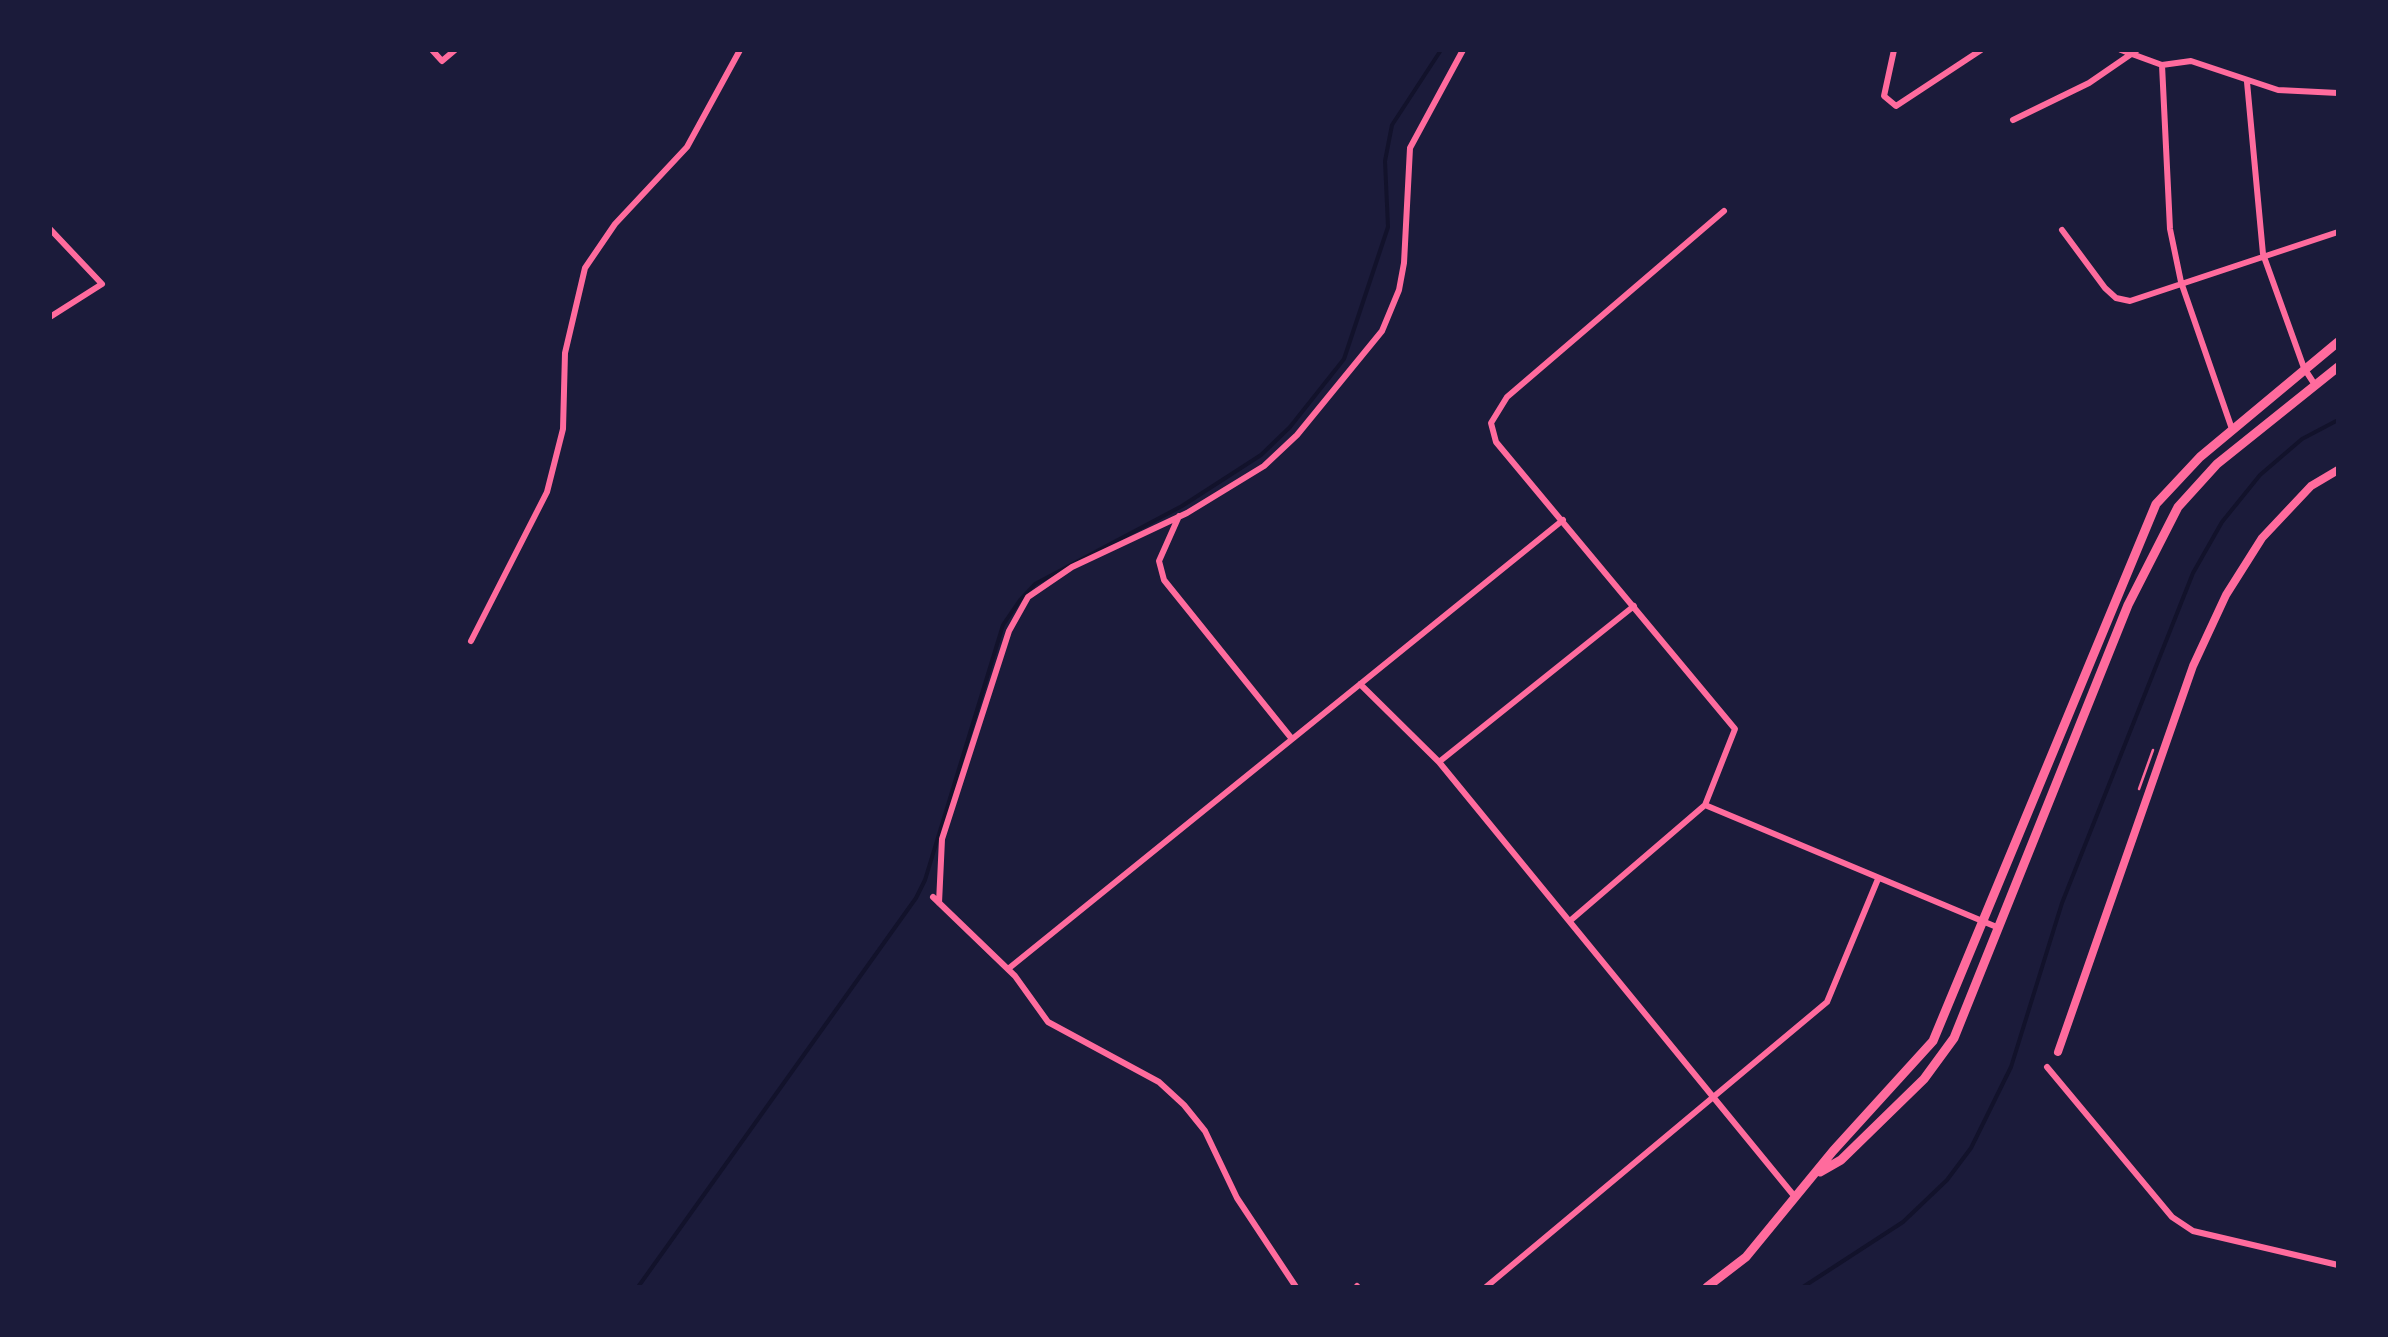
<!DOCTYPE html>
<style>
body{margin:0}
#map{position:relative;width:2388px;height:1337px;overflow:hidden;background:#1b1b3a;font-family:"DejaVu Sans",sans-serif}
canvas{display:block}
.frame{position:absolute;inset:0;border:52px solid #1b1b3a;pointer-events:none}
</style>
<div id="map">
<canvas width="2388" height="1337"></canvas>
<div class="frame"></div>
</div>
<script>
const context = document.querySelector('canvas').getContext('2d');
context.lineJoin = 'round';
const shape = rows => new Path2D(rows.map(r => 'M' + r).join(''));
function stroke(path, color, width, dash) { context.strokeStyle = color; context.lineWidth = width; context.lineCap = dash ? 'butt' : 'round'; context.setLineDash(dash || []); context.stroke(path); }
stroke(shape([
 [638,1287,916,898,925,880,1003,625,1020,600,1035,584,1182,506,1261,455,1290,427,1344,359,1388,227,1385,161,1392,125,1441,50],
 [1803,1287,1903,1222,1947,1180,1971,1148,2011,1067,2062,903,2193,573,2222,522,2260,475,2302,439,2338,420]
]), '#12122b', 4);
stroke(shape([
 [2139,789,2153,750]
]), '#ff6b9d', 2.5);
stroke(shape([
 [432,50,442,61,455,50],
 [1894,50,1884,96,1896,106,1981,50],
 [2121,50,2162,65,2191,61,2278,90,2338,93],
 [2162,65,2170,229,2181,282,2232,429],
 [2247,82,2263,254,2304,368,2315,385],
 [2013,120,2089,83,2137,50],
 [50,229,102,284,50,317],
 [2062,230,2105,288,2116,298,2130,301,2338,232],
 [1179,516,1159,561,1164,580,1292,739],
 [471,641,547,492,563,429,565,353,585,268,615,224,687,147,740,50],
 [1360,684,1439,762,1795,1197],
 [1439,762,1634,606],
 [1705,805,1999,928],
 [933,897,1015,976,1048,1022,1159,1082,1184,1105,1205,1131,1237,1198,1296,1287],
 [939,903,942,839,1009,631,1028,597,1072,567,1187,513,1264,466,1297,435,1382,331,1399,290,1404,263,1410,148,1463,50],
 [1571,920,1705,805,1735,729,1496,442,1491,423,1507,397,1724,211],
 [1008,969,1563,520],
 [2047,1067,2172,1217,2193,1231,2338,1265],
 [1357,1286,1358,1287],
 [1486,1287,1827,1002,1878,879]
]), '#ff6b9d', 6);
stroke(shape([
 [2058,1052,2193,666,2226,595,2262,538,2311,486,2338,470]
]), '#ff6b9d', 8);
stroke(shape([
 [1820,1172,1841,1160,1924,1079,1954,1038,2128,605,2178,507,2217,464,2338,367],
 [1707,1287,1746,1257,1833,1151,1933,1041,2156,504,2200,457,2338,342]
]), '#ff6b9d', 9);
</script>
